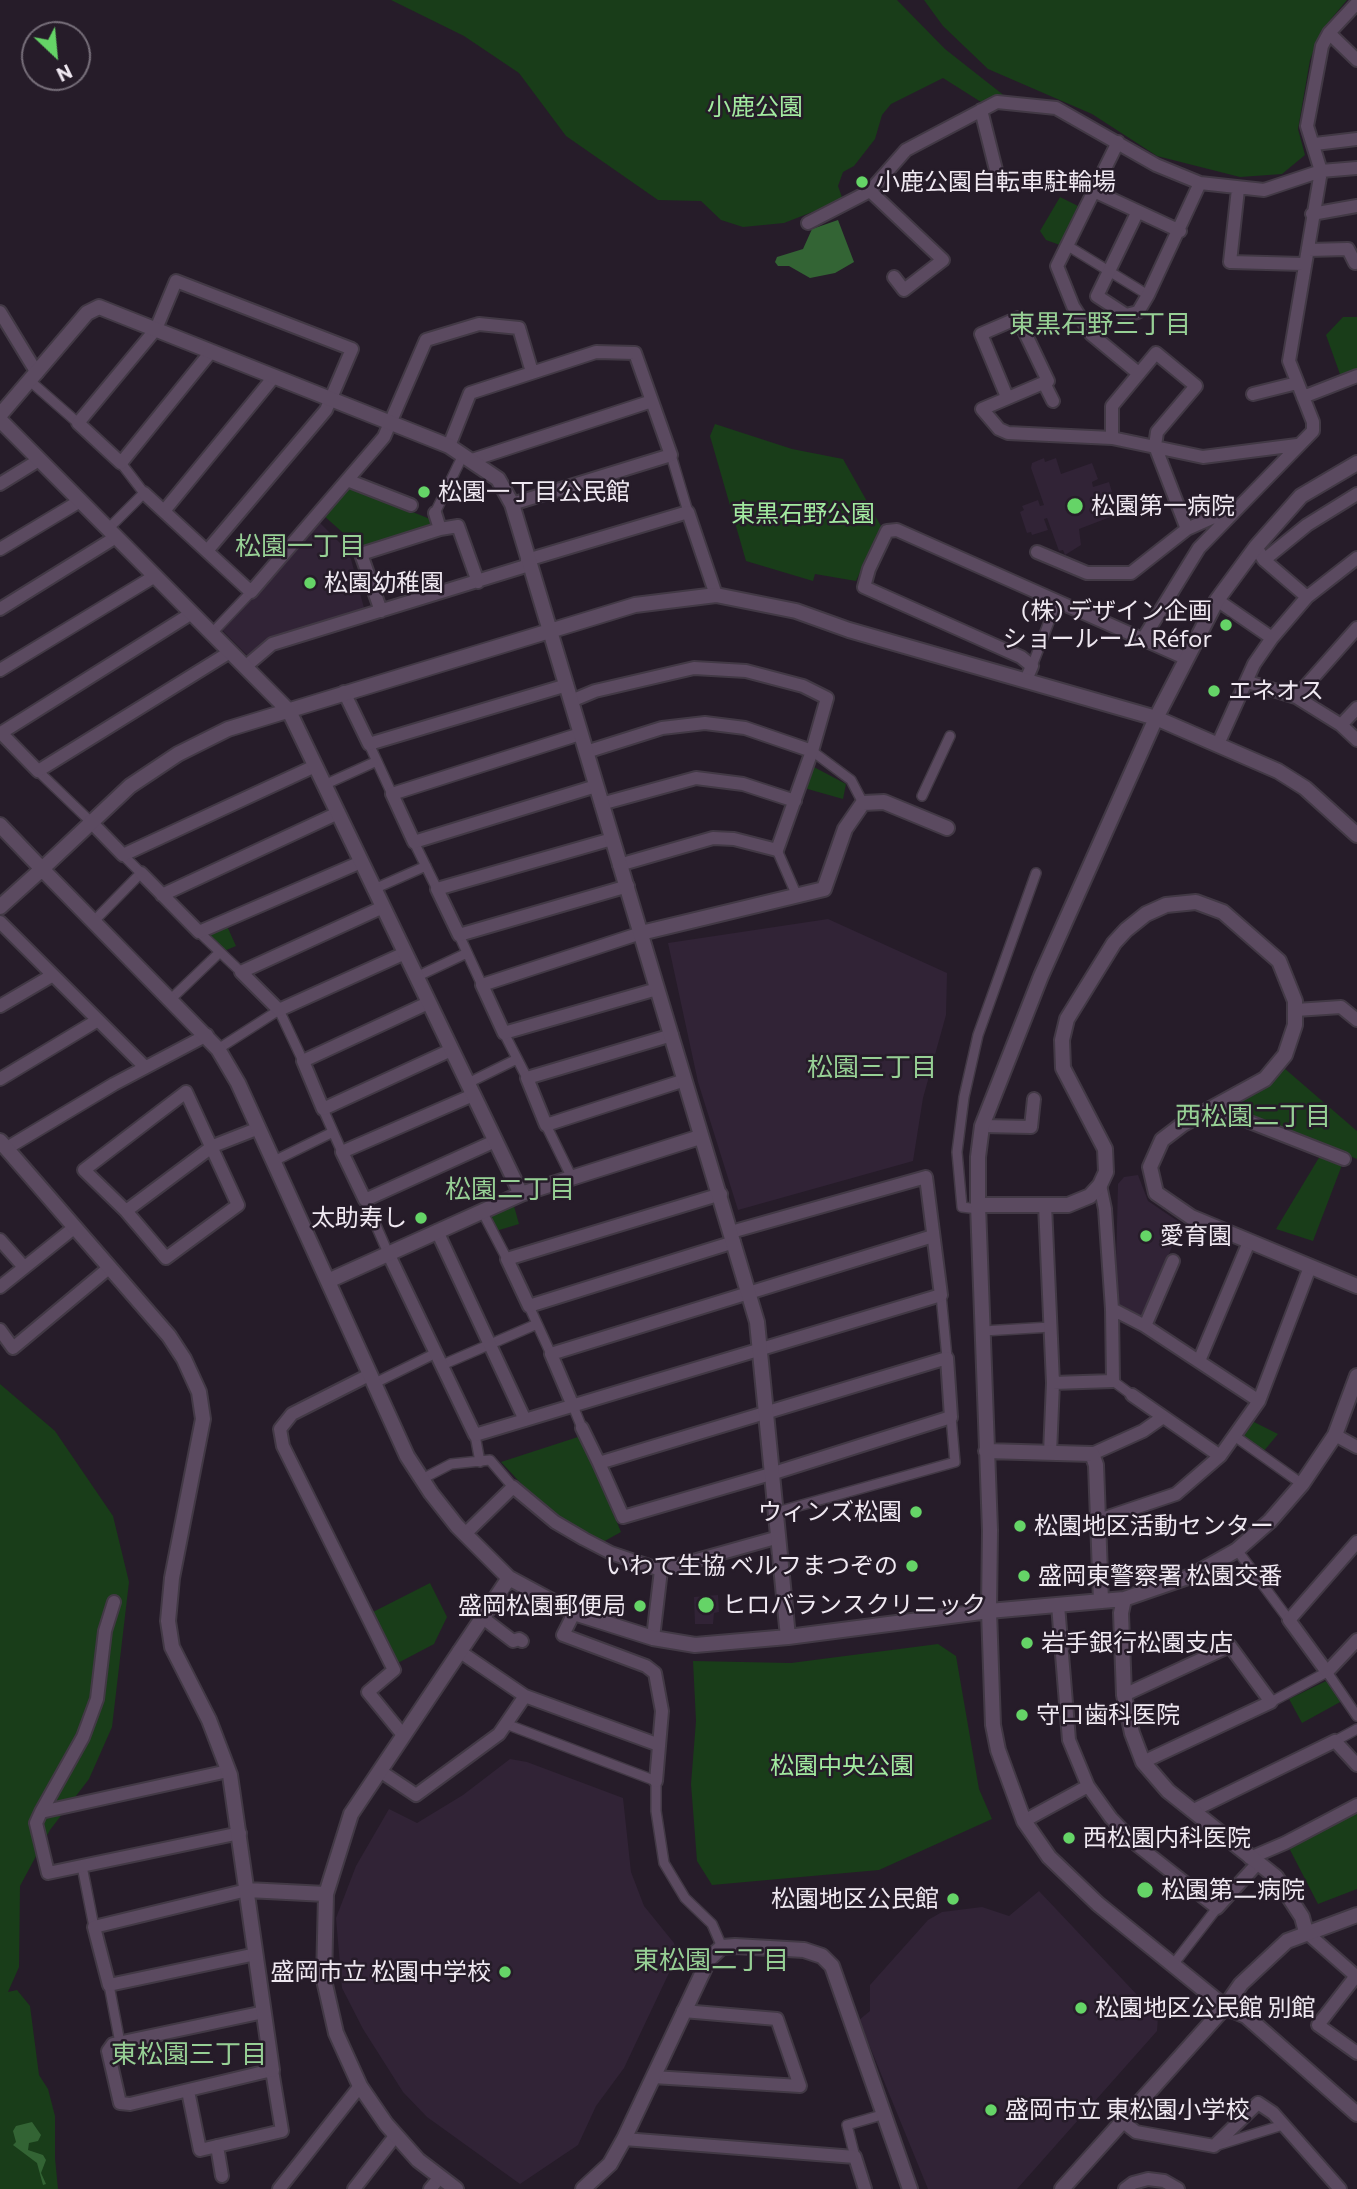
<!DOCTYPE html>
<meta charset="utf-8">
<style>
body{margin:0}
#map{position:relative;width:1357px;height:2189px;overflow:hidden;background:#261c29;font-family:Commissioner,sans-serif}
canvas{display:block}
.north{position:absolute;left:21px;top:21px;width:70px;height:70px;box-sizing:border-box;background:#261c29;border:2px solid #766e79;border-radius:50%;rotate:154deg;font-size:19px;font-weight:700;line-height:28px;text-align:center;color:#efe8f1}
.north::after{content:'';display:block;margin:auto;width:24px;height:32px;background:#65d467;clip-path:polygon(50% 0,100% 100%,50% 72%,0 100%)}
</style>
<div id="map">
<canvas width="1357" height="2189"></canvas>
<div class="north">N</div>
</div>
<script>
const context = document.querySelector('canvas').getContext('2d');
context.lineJoin = 'round';
function paint(path, color) { context.fillStyle = color; context.fill(path, 'evenodd'); }
const shape = rows => new Path2D(rows.map(r => 'M' + r).join(''));
function stroke(path, color, width, dash) { context.strokeStyle = color; context.lineWidth = width; context.lineCap = dash ? 'butt' : 'round'; context.setLineDash(dash || []); context.stroke(path); }
function drawText(font, color, halo, rows, align = 'center') {
  context.font = font + ' Commissioner,"Noto Sans JP",sans-serif'; context.lineWidth = 5; context.setLineDash([]); context.textBaseline = 'middle'; context.strokeStyle = halo; context.fillStyle = color; for (const [text, x, y, turn = 0] of rows) {
    context.save(); context.translate(x, y); context.rotate((+turn || 0) * Math.PI / 180); context.textAlign = isNaN(turn) ? turn : align; if (halo) context.strokeText(text, 0, 0); context.fillText(text, 0, 0); context.restore();
  }
}
paint(shape([
 [1044,458,1045,462,1056,458,1061,474,1092,463,1098,479,1092,482,1093,487,1109,482,1112,492,1097,498,1099,502,1107,500,1113,516,1079,529,1081,545,1065,555,1063,550,1059,551,1047,518,1044,519,1048,530,1032,535,1031,532,1027,533,1020,512,1024,510,1022,506,1038,500,1040,506,1044,505,1031,468,1032,463],
 [320,523,343,546,351,559,364,608,267,640,247,655,220,628],
 [828,919,947,973,946,1015,923,1098,913,1161,738,1210,698,1082,668,943],
 [1138,1175,1148,1201,1182,1224,1142,1316,1115,1303,1118,1184,1124,1177],
 [718,1595,719,1612,714,1613,713,1624,695,1624,694,1597],
 [510,1759,527,1762,623,1798,631,1872,644,1906,674,1943,677,1956,624,2068,596,2106,578,2145,520,2184,427,2117,403,2092,363,2029,342,1988,336,1918,356,1866,389,1809,417,1823,463,1795],
 [1039,1891,1158,2017,1157,2031,1017,2189,928,2189,859,2020,870,2011,870,1985,928,1920,942,1912,982,1907,1009,1916]
]), '#312336');
paint(shape([
 [391,0,897,0,945,49,1006,97,981,102,943,78,891,104,882,115,875,139,854,166,843,172,838,186,843,200,784,223,743,227,721,220,701,201,658,200,566,136,519,73,464,36],
 [924,0,1347,0,1321,31,1310,60,1298,129,1305,155,1282,174,1240,177,1157,156,1092,114,988,69,943,26],
 [1060,197,1078,206,1060,245,1046,240,1040,231],
 [1343,317,1357,317,1357,371,1341,377,1326,335],
 [715,424,792,449,843,459,881,526,856,581,815,574,813,581,746,561,710,436],
 [351,487,430,519,432,525,360,548,323,515,346,488],
 [812,766,846,784,843,799,804,788],
 [227,926,236,946,224,951,208,935],
 [1284,1068,1357,1131,1357,1159,1230,1107,1263,1090],
 [1320,1156,1342,1165,1313,1241,1276,1229],
 [514,1206,519,1224,496,1231,489,1216],
 [0,1384,55,1431,113,1516,129,1582,112,1727,89,1779,50,1830,20,1886,19,1967,8,1992,17,1990,30,2006,39,2075,48,2089,55,2116,55,2158,58,2189,0,2189],
 [1252,1421,1278,1434,1263,1452,1241,1437],
 [581,1436,621,1532,601,1543,565,1524,543,1507,501,1462],
 [430,1583,447,1617,434,1644,396,1664,371,1613],
 [938,1644,956,1656,979,1789,992,1819,879,1870,712,1885,697,1861,691,1784,696,1721,693,1661,791,1663],
 [1326,1681,1342,1701,1302,1723,1289,1699],
 [1357,1812,1357,1889,1318,1904,1289,1848]
]), '#193d19');
paint(shape([
 [838,220,854,262,835,273,810,278,789,266,778,266,775,262,777,257,803,249,812,229],
 [32,2122,41,2135,38,2141,29,2143,28,2150,43,2155,46,2160,41,2173,46,2184,43,2185,37,2163,13,2145,16,2142,13,2131,16,2126]
]), '#336434');
const pedestrian = shape([
 [1068,246,1148,295],
 [30,381,78,423],
 [671,455,688,512],
 [435,513,463,455],
 [108,529,144,493,121,463],
 [212,633,251,592],
 [1032,666,1057,601],
 [369,744,392,794],
 [812,751,851,780,863,803],
 [38,771,90,821],
 [324,785,377,761],
 [922,796,950,736],
 [414,842,437,889],
 [777,850,797,896],
 [374,889,426,866],
 [94,921,141,873,123,855],
 [199,932,241,972],
 [459,935,482,985],
 [416,977,467,953],
 [171,999,220,952],
 [504,1033,527,1078],
 [218,1049,279,1010,303,1061],
 [466,1084,517,1059],
 [323,1109,342,1152],
 [546,1125,572,1178],
 [274,1161,333,1132],
 [365,1200,388,1253],
 [978,1209,962,1207,957,1152,964,1097,978,1035,1036,873],
 [482,1211,507,1259],
 [941,1295,947,1358],
 [529,1306,551,1354],
 [983,1331,1051,1327],
 [442,1365,537,1324],
 [1113,1381,1132,1395],
 [373,1384,436,1353],
 [573,1406,582,1428],
 [475,1435,480,1462],
 [1236,1437,1302,1484],
 [422,1479,451,1464,490,1460,513,1487],
 [777,1512,955,1462,951,1417],
 [1237,1550,1289,1620],
 [1271,1702,1327,1672,1357,1716],
 [506,1724,656,1781,656,1811,664,1863,685,1898,712,1924,722,1947],
 [1335,1741,1357,1729],
 [82,1866,94,1927],
 [1172,1966,1217,1908],
 [109,1985,120,2043],
 [1218,2145,1283,2125],
 [855,2157,847,2125,885,2114]
]);
const minor = shape([
 [1329,33,1357,60],
 [981,110,998,178],
 [1118,142,1057,266,1073,306,1091,334,1137,372],
 [1315,144,1357,139],
 [1077,178,1096,185],
 [1238,189,1230,262,1303,264],
 [870,191,943,260,904,290,894,277],
 [1094,191,1180,231],
 [1137,213,1097,296,1126,315,1138,312,1148,295,1200,183],
 [1312,214,1357,206],
 [808,223,870,191,906,150,997,102,1056,108,1156,165,1200,183,1264,190,1321,171,1357,168],
 [1308,250,1348,249,1355,263],
 [0,312,37,373],
 [1044,383,1053,401],
 [1253,394,1297,383],
 [1007,397,981,334,1018,318,1048,381,982,409,999,429,1008,433,1112,438,1203,457,1297,445],
 [1303,397,1357,376],
 [1112,438,1112,406,1156,353,1196,386,1157,432,1155,446,1187,529],
 [449,446,470,393,596,352,635,353,671,455,512,504],
 [472,460,652,401],
 [347,480,411,505],
 [0,484,39,460],
 [144,493,251,592,384,437,426,340,479,324,519,328,532,372],
 [164,511,273,378],
 [435,513,440,529],
 [1256,547,1264,560,1307,525,1357,494],
 [0,549,80,501],
 [207,551,326,410,352,349,176,281,156,329,78,423,121,463,210,353],
 [1037,552,1087,573,1131,573,1187,529,1234,508],
 [527,560,688,512,716,595],
 [1264,560,1307,597],
 [1217,600,1272,638],
 [0,609,116,537],
 [381,611,361,554,440,529,458,526,478,582],
 [192,613,1,733,38,771,230,652],
 [1143,639,1199,548,1313,431,1313,422,1289,361,1321,171,1307,126,1322,46,1329,33,1357,3],
 [245,667,272,644,529,565],
 [0,670,155,576],
 [1026,680,1032,666,1021,657,864,587,869,569,887,531,897,530,1185,658],
 [1248,682,1296,697,1341,725,1357,740],
 [344,692,369,744,567,685],
 [1296,697,1357,628],
 [571,701,595,691,694,668,746,671,803,686,827,698,812,751,777,850,734,839,713,838,619,865],
 [1341,725,1357,708],
 [580,734,392,794,414,842,596,786],
 [1218,744,1254,664,1272,638,1307,597,1357,558],
 [586,752,662,728,705,723,745,728,812,751],
 [601,804,696,778,743,784,795,801],
 [90,821,123,855,315,766],
 [612,839,437,889,459,935,628,886],
 [141,873,199,932,361,862],
 [162,895,338,813],
 [383,907,241,972,279,1010,405,953],
 [0,922,145,1067],
 [641,933,482,985,504,1033,657,989],
 [428,1003,303,1061,323,1109,451,1050],
 [0,1006,53,975],
 [1296,1010,1341,1007,1357,1020],
 [672,1035,527,1078,546,1125,685,1080],
 [0,1079,98,1020],
 [186,1092,238,1205,166,1258,126,1211,84,1170,186,1092],
 [473,1095,342,1152,365,1200,495,1141],
 [1214,1108,1344,1159],
 [982,1126,1031,1127,1034,1099],
 [7,1148,114,1084,207,1035],
 [721,1194,507,1259,529,1306,734,1242],
 [1045,1205,1053,1383,1050,1453],
 [126,1211,213,1146,259,1128],
 [437,1231,525,1420],
 [0,1240,24,1267],
 [388,1253,475,1435,941,1295,926,1177,731,1232],
 [0,1287,75,1227],
 [1112,1309,1145,1326,1259,1401],
 [1145,1326,1173,1261],
 [0,1330,13,1348,110,1267],
 [947,1358,951,1417,774,1473,623,1517,599,1463,947,1358],
 [1199,1361,1249,1242],
 [369,1375,292,1414,280,1429,283,1446,394,1670,368,1692,403,1735],
 [1053,1383,1113,1381,1112,1309,1105,1209,1100,1185],
 [1132,1395,1220,1456],
 [573,1406,551,1354,933,1236],
 [582,1428,599,1463],
 [1335,1435,1357,1447],
 [1092,1454,1143,1431,1163,1417],
 [1099,1520,1176,1494,1220,1456,1259,1401,1310,1267],
 [465,1534,513,1487,555,1522,584,1539,611,1553,661,1570,779,1537],
 [1357,1542,1289,1620,1327,1672,1357,1640],
 [1058,1605,1069,1740,1088,1786,1111,1818,1137,1845,1217,1908,1257,1864],
 [574,1613,563,1635,646,1666,655,1673,662,1711,656,1781],
 [483,1618,513,1641,519,1639,522,1641],
 [653,1638,661,1570],
 [459,1651,525,1696,659,1745],
 [1124,1695,1230,1646,1271,1702,1143,1762],
 [228,1771,41,1812,36,1823,48,1873,240,1833],
 [380,1771,416,1795,499,1734,525,1696],
 [1192,1811,1335,1741,1357,1765],
 [41,1812,83,1737,97,1699,105,1631,114,1602],
 [1024,1821,1088,1786],
 [1250,1858,1285,1843,1357,1805],
 [247,1890,94,1927,109,1985,256,1954],
 [1306,1932,1357,1977],
 [1356,1976,1318,2025,1357,2053],
 [653,2077,800,2086,777,2019,683,2011],
 [188,2091,200,2150,282,2131,272,2070,130,2104,120,2103,108,2051,113,2044,264,2012],
 [1122,2121,1136,2132,1214,2146,1258,2103,1273,2113,1340,2189],
 [624,2139,855,2157,865,2189],
 [217,2146,222,2176],
 [279,2189,360,2086],
 [354,2189,396,2135],
 [430,2189,440,2177],
 [1125,2189,1133,2183,1148,2179,1164,2181,1178,2189]
]);
const tertiary = shape([
 [0,415,87,313,99,307,449,446,498,479,512,504,757,1322,788,1637],
 [0,420,289,711,521,1194],
 [0,825,42,869,130,786,178,754,228,729,635,605,716,595,796,611,849,630,1156,718,1278,771,1305,788,1357,835],
 [0,907,42,869,218,1049,238,1083,407,1456,431,1493,457,1526,509,1578,574,1613,653,1638,695,1645,788,1637,989,1611,990,1530,978,1205,978,1157,982,1126,1041,976,1156,718,1217,600,1256,547,1301,496,1357,463],
 [641,933,824,889,845,829,863,803,884,802,947,828],
 [0,1141,169,1336,184,1359,199,1392,203,1419,172,1578,168,1621,172,1647,209,1720,230,1775,272,2070],
 [978,1205,1068,1205,1090,1196,1100,1185,1106,1172,1105,1149,1063,1068,1062,1040,1067,1019,1114,943,1126,930,1146,914,1166,905,1196,902,1223,912,1279,961,1295,1001,1295,1025,1285,1055,1265,1079,1183,1124,1162,1140,1150,1167,1156,1193,1191,1217,1357,1286],
 [328,1281,521,1194,700,1137],
 [1357,1376,1335,1435,1302,1484,1270,1521,1237,1550,1191,1576,1124,1599,989,1611,993,1725,998,1750,1024,1821,1049,1857,1098,1904,1225,2007,1246,2016,1357,2114],
 [986,1451,1092,1454,1096,1465,1101,1601],
 [1124,1599,1121,1613,1124,1695,1132,1733,1143,1762,1168,1791,1276,1877,1302,1917,1306,1932],
 [247,1890,326,1894],
 [456,2189,418,2160,386,2124,360,2086,336,2033,324,1980,326,1894,351,1814,509,1578],
 [583,2189,610,2164,624,2139,709,1959,722,1947,735,1946,804,1950,822,1956,832,1966,910,2189],
 [1062,2189,1225,2007,1241,1984,1287,1941,1357,1915]
]);
stroke(pedestrian, '#423945', 12);
stroke(minor, '#423945', 16);
stroke(tertiary, '#423945', 18);
stroke(pedestrian, '#5b4a60', 9);
stroke(minor, '#5b4a60', 12);
stroke(tertiary, '#5b4a60', 14);
for (const [x, y, r, color] of [
 [862,182,7,"#65d467"],
 [424,492,7,"#65d467"],
 [1075,506,9,"#65d467"],
 [310,583,7,"#65d467"],
 [1226,625,7,"#65d467"],
 [1214,691,7,"#65d467"],
 [421,1218,7,"#65d467"],
 [1146,1236,7,"#65d467"],
 [916,1512,7,"#65d467"],
 [1020,1526,7,"#65d467"],
 [912,1566,7,"#65d467"],
 [1024,1576,7,"#65d467"],
 [706,1605,9,"#65d467"],
 [640,1606,7,"#65d467"],
 [1027,1643,7,"#65d467"],
 [1022,1715,7,"#65d467"],
 [1069,1838,7,"#65d467"],
 [1145,1890,9,"#65d467"],
 [953,1899,7,"#65d467"],
 [505,1972,7,"#65d467"],
 [1081,2008,7,"#65d467"],
 [991,2110,7,"#65d467"]
]) { const dot = new Path2D(); dot.arc(x, y, r, 0, 2 * Math.PI); context.fillStyle = color; context.fill(dot); stroke(dot, '#261c29', 2.5); }
drawText('24px', '#a2eaa0', '#261c29', [
 ["小鹿公園",755,107],
 ["東黒石野公園",803,514],
 ["松園中央公園",842,1766]
]);
drawText('24px', '#efe8f1', '#261c29', [
 ["小鹿公園自転車駐輪場",876,182],
 ["松園一丁目公民館",438,492],
 ["松園第一病院",1091,506],
 ["松園幼稚園",324,583],
 ["(株) デザイン企画",1212,611,"right"],
 ["ショールーム Réfor",1212,639,"right"],
 ["エネオス",1228,691],
 ["太助寿し",407,1218,"right"],
 ["愛育園",1160,1236],
 ["ウィンズ松園",902,1512,"right"],
 ["松園地区活動センター",1034,1526],
 ["いわて生協 ベルフまつぞの",898,1566,"right"],
 ["盛岡東警察署 松園交番",1038,1576],
 ["ヒロバランスクリニック",722,1605],
 ["盛岡松園郵便局",626,1606,"right"],
 ["岩手銀行松園支店",1041,1643],
 ["守口歯科医院",1036,1715],
 ["西松園内科医院",1083,1838],
 ["松園第二病院",1161,1890],
 ["松園地区公民館",939,1899,"right"],
 ["盛岡市立 松園中学校",491,1972,"right"],
 ["松園地区公民館 別館",1095,2008],
 ["盛岡市立 東松園小学校",1005,2110]
], 'left');
drawText('26px', '#97d095', '#261c29', [
 ["東黒石野三丁目",1100,324],
 ["松園一丁目",300,546],
 ["松園三丁目",872,1067],
 ["西松園二丁目",1253,1116],
 ["松園二丁目",510,1189],
 ["東松園二丁目",711,1960],
 ["東松園三丁目",189,2054]
]);
</script>
